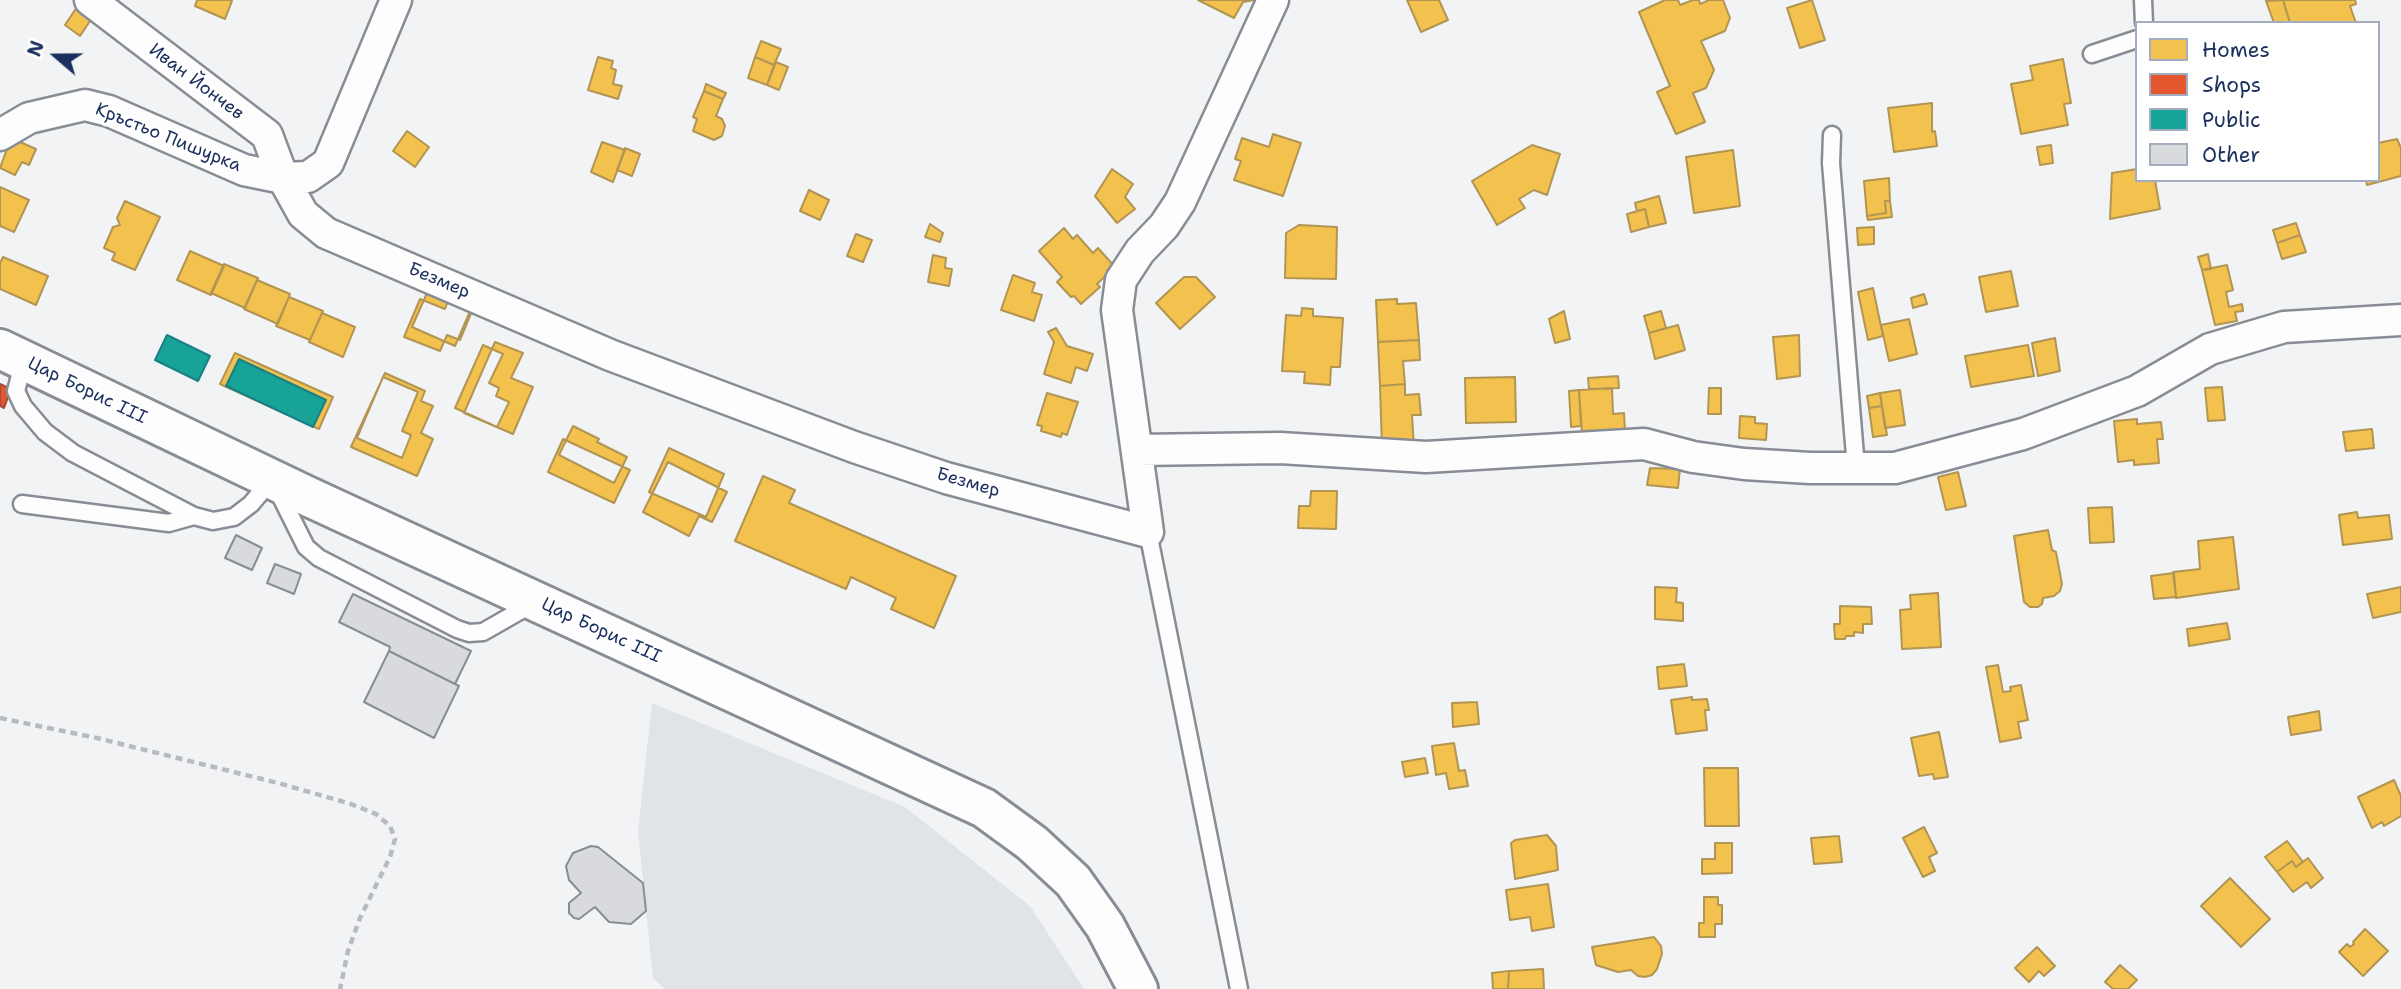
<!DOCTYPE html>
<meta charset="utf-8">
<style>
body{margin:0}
#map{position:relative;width:2401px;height:989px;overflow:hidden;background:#f2f3f4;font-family:"Shantell Sans",sans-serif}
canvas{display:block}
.legend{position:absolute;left:2135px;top:21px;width:245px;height:161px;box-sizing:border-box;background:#fff;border:2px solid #a4acbf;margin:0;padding:9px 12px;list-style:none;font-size:21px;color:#1b2f5e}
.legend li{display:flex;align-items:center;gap:14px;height:35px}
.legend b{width:35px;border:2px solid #a4acbf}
.north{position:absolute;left:21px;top:21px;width:70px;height:70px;-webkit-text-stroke:5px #fff;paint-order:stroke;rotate:290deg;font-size:19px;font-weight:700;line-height:28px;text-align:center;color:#1b2f5e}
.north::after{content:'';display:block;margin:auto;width:24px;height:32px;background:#1b2f5e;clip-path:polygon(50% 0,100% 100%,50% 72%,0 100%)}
</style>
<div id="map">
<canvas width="2401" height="989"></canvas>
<ul class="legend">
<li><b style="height:19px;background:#f2c14e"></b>Homes</li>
<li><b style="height:19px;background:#e4572e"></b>Shops</li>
<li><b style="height:19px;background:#17a398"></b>Public</li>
<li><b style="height:19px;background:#d8dadd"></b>Other</li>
</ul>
<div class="north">N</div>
</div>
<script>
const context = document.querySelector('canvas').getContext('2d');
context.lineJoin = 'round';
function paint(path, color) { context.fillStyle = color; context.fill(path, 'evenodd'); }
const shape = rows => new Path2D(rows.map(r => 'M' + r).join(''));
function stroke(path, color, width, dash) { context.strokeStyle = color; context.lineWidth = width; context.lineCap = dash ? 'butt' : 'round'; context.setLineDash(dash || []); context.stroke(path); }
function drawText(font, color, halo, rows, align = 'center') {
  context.font = font + ' "Shantell Sans",sans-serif'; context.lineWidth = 7; context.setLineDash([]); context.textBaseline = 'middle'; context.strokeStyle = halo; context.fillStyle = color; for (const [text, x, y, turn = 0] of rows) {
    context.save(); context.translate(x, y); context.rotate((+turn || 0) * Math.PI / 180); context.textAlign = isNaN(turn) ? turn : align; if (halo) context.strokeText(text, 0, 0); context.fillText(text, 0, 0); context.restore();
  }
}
paint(shape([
 [652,703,905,807,1030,906,1084,989,665,989,653,978,638,831]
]), '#e0e3e8');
const homes = shape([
 [197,0,229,0,232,1,225,19,195,6,197,0],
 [1198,0,1254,0,1243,2,1234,18,1198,0],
 [1407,0,1439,0,1448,20,1421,32,1407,0],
 [1665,0,1678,0,1680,5,1693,0,1699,0,1700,4,1709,0,1723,0,1730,18,1725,31,1701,41,1714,70,1706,88,1693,93,1705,122,1676,134,1657,92,1670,86,1639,12,1665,0],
 [1812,0,1825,40,1800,48,1787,8,1812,0],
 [2283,0,2290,23,2274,23,2266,1,2283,0],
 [2283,0,2355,0,2356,4,2350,6,2356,23,2290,23,2283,0],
 [79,4,94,15,80,36,65,25,79,4],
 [761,41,781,49,774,65,755,57,761,41],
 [598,57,613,61,611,68,616,70,613,84,622,86,618,99,588,90,598,57],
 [755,57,774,65,767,85,748,78,755,57],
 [2063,59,2071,103,2064,104,2068,125,2021,134,2011,84,2033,80,2030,66,2063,59],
 [776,62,788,67,779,90,767,85,776,62],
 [706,84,726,93,723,99,704,91,706,84],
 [704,91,723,99,716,116,722,119,725,126,722,136,714,140,693,131,697,119,693,117,704,91],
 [1932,103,1932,132,1935,131,1937,146,1894,152,1888,108,1932,103],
 [407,131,429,147,415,167,393,151,407,131],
 [1273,134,1301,143,1283,196,1234,180,1241,161,1235,159,1242,138,1269,147,1273,134],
 [11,138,36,149,29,165,22,162,15,175,0,168,11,138],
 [2397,139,2401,148,2401,176,2367,185,2366,180,2378,180,2378,143,2397,139],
 [602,142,625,150,613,182,591,172,602,142],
 [1532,145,1560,154,1547,195,1534,190,1519,199,1525,208,1497,225,1472,181,1532,145],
 [2051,145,2053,163,2040,165,2037,147,2051,145],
 [625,148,640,154,632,176,617,170,625,148],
 [1733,150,1740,206,1694,213,1686,157,1733,150],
 [1112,169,1133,184,1125,197,1135,209,1117,223,1095,196,1112,169],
 [2137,169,2137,180,2155,180,2160,209,2110,219,2112,173,2137,169],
 [1889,178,1890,201,1885,201,1886,213,1867,216,1864,181,1889,178],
 [0,187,29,200,14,232,0,226,0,187],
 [809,190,829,200,820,220,800,211,809,190],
 [1659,196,1666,223,1649,227,1645,209,1637,211,1635,203,1659,196],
 [125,201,160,217,135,270,112,260,115,253,104,248,113,227,120,225,117,218,125,201],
 [1885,201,1890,201,1892,217,1868,220,1867,216,1886,213,1885,201],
 [1645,209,1649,227,1631,232,1627,214,1645,209],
 [2296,223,2300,235,2277,243,2273,230,2296,223],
 [930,224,943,233,940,242,925,237,930,224],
 [1299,225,1337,227,1336,279,1285,278,1286,233,1299,225],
 [1874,227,1874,244,1858,245,1857,228,1874,227],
 [1064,228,1073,239,1077,235,1093,253,1098,248,1115,267,1097,284,1100,287,1081,304,1074,296,1071,297,1057,282,1062,277,1039,251,1064,228],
 [856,234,872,240,863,262,847,256,856,234],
 [2300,235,2306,252,2282,259,2277,243,2300,235],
 [190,251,224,266,211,295,177,280,190,251],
 [2208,254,2211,269,2202,270,2198,257,2208,254],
 [933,255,946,258,945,268,952,269,949,286,928,282,933,255],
 [3,257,48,276,36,305,0,289,0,263,3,257],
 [224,264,258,278,245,308,211,293,224,264],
 [2227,265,2233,290,2226,292,2229,307,2242,304,2243,311,2235,312,2237,321,2215,325,2202,270,2227,265],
 [2011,271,2018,306,1986,312,1979,277,2011,271],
 [1013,275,1035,283,1032,292,1042,295,1034,321,1001,310,1013,275],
 [1184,277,1196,277,1215,297,1180,329,1156,303,1184,277],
 [257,280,290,294,278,324,244,309,257,280],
 [1873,288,1883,336,1868,340,1858,292,1873,288],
 [427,293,442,299,474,302,455,346,412,327,427,293],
 [1924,294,1927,304,1913,308,1911,298,1924,294],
 [289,297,323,311,310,340,276,326,289,297],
 [420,299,445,309,448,301,472,311,460,340,447,335,440,351,404,337,420,299],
 [1397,299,1397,304,1416,303,1419,340,1378,342,1376,300,1397,299],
 [1302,308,1313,309,1313,316,1343,318,1340,367,1331,367,1330,385,1304,383,1305,372,1282,371,1286,315,1301,316,1302,308],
 [1564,311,1570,339,1555,343,1549,319,1564,311],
 [1661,311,1666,328,1649,333,1644,316,1661,311],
 [322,313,355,327,343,357,309,342,322,313],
 [1909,319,1917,354,1889,361,1881,325,1909,319],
 [1678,325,1685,350,1655,359,1649,333,1678,325],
 [1056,328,1067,346,1093,354,1087,371,1076,367,1071,383,1044,374,1054,342,1048,332,1056,328],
 [1799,335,1800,376,1777,379,1773,337,1799,335],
 [2055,338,2060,371,2038,376,2032,343,2055,338],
 [1419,340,1420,360,1403,361,1405,384,1380,386,1378,342,1419,340],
 [495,342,523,353,511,378,533,387,513,434,464,413,495,342],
 [483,345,503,354,489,383,499,388,496,396,509,402,497,427,455,408,483,345],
 [2028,345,2034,376,1971,387,1965,356,2028,345],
 [235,353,333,397,319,429,220,384,235,353],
 [385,373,425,391,421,401,433,406,421,433,433,439,417,476,351,447,385,373],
 [1618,376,1619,388,1589,389,1588,378,1618,376],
 [383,377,418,392,402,431,411,435,402,458,357,438,383,377],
 [1515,377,1516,422,1466,423,1465,378,1515,377],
 [1405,384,1405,395,1419,394,1421,415,1412,415,1414,447,1382,449,1380,386,1405,384],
 [2222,387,2225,420,2208,421,2205,388,2222,387],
 [1612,388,1613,414,1624,413,1625,431,1582,433,1579,390,1612,388],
 [1709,388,1721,388,1721,414,1708,414,1709,388],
 [1579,390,1581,426,1571,427,1569,391,1579,390],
 [1900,390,1905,425,1885,428,1880,393,1900,390],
 [1047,393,1078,402,1067,435,1062,433,1061,437,1041,431,1042,426,1037,425,1047,393],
 [1880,393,1882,406,1869,408,1867,396,1880,393],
 [1882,406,1887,435,1873,437,1869,408,1882,406],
 [1740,416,1755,417,1755,423,1767,424,1766,440,1739,438,1740,416],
 [2137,419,2137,424,2161,422,2163,439,2157,439,2159,463,2134,465,2134,460,2118,462,2114,421,2137,419],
 [573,426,599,439,597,442,627,457,614,483,559,455,573,426],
 [2372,429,2374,448,2346,451,2343,432,2372,429],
 [563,439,630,470,614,503,548,472,563,439],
 [669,448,724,474,706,517,649,492,669,448],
 [668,462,727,492,712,522,699,516,689,536,643,512,668,462],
 [1650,468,1680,469,1678,488,1647,485,1650,468],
 [1958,472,1966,506,1946,510,1938,477,1958,472],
 [763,476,795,490,789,503,956,576,934,628,891,609,896,598,851,577,846,589,735,541,763,476],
 [1311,491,1337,491,1336,529,1298,528,1299,506,1310,506,1311,491],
 [2112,507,2114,542,2090,543,2088,508,2112,507],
 [2357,512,2358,518,2389,515,2392,539,2343,545,2339,515,2357,512],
 [2048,530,2052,550,2056,552,2062,584,2060,591,2054,596,2043,598,2042,604,2038,607,2030,607,2024,602,2014,536,2048,530],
 [2233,537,2239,589,2176,598,2173,572,2200,569,2198,541,2233,537],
 [2174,573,2176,597,2154,599,2151,576,2174,573],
 [1655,587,1677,588,1676,602,1683,603,1683,621,1655,619,1655,587],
 [2401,587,2401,612,2373,618,2367,594,2401,587],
 [1938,593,1941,647,1902,649,1900,610,1911,609,1910,595,1938,593],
 [1840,606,1871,607,1872,624,1863,624,1863,633,1854,632,1854,636,1846,636,1845,639,1835,639,1834,624,1840,624,1840,606],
 [2227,623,2230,639,2189,646,2187,629,2227,623],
 [1684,664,1687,686,1659,689,1657,667,1684,664],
 [1998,665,2003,692,2011,691,2010,687,2021,685,2028,720,2018,722,2021,738,2000,742,1986,667,1998,665],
 [1692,697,1692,700,1707,699,1709,710,1705,710,1707,730,1676,734,1671,700,1692,697],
 [1477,702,1479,724,1453,727,1452,703,1477,702],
 [2319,711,2321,730,2291,735,2288,717,2319,711],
 [1939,732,1948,777,1934,779,1933,774,1919,776,1911,738,1939,732],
 [1454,743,1459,771,1465,770,1468,786,1449,789,1446,773,1436,775,1432,746,1454,743],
 [1425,758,1428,773,1405,777,1402,762,1425,758],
 [1704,768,1738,768,1739,826,1705,826,1704,768],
 [2394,780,2401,796,2401,816,2384,826,2382,822,2372,828,2358,797,2394,780],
 [1924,827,1937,853,1929,857,1935,871,1923,877,1903,838,1924,827],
 [1547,835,1556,846,1558,870,1515,879,1511,843,1515,840,1547,835],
 [1839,836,1842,862,1814,864,1811,838,1839,836],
 [2287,841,2303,862,2296,867,2292,861,2277,872,2265,857,2287,841],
 [1715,843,1732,843,1732,873,1702,874,1702,859,1715,859,1715,843],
 [2308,858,2323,878,2311,888,2307,882,2293,892,2277,872,2292,861,2296,867,2308,858],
 [2230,878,2270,919,2241,947,2201,906,2230,878],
 [1548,884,1554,927,1532,931,1530,917,1510,920,1506,890,1548,884],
 [1704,897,1718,897,1718,905,1722,905,1722,924,1715,924,1715,937,1699,937,1699,923,1704,923,1704,897],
 [2365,929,2388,951,2363,976,2339,952,2347,944,2350,947,2354,944,2353,942,2365,929],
 [1654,937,1661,946,1662,954,1657,969,1652,975,1645,977,1638,976,1631,970,1618,972,1596,965,1592,947,1654,937],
 [2037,947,2055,966,2044,976,2039,971,2029,982,2015,968,2037,947],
 [2120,965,2137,980,2128,989,2113,989,2105,982,2120,965],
 [1543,969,1544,989,1508,989,1509,971,1543,969],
 [1509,971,1508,989,1493,989,1492,973,1509,971]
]);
paint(homes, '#f2c14e');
stroke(homes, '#b29553', 2);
const shops = shape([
 [0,384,11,389,4,408,0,406,0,384]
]);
paint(shops, '#e4572e');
stroke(shops, '#a84b3c', 2);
const public = shape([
 [167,335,210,356,198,381,155,360,167,335],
 [239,359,326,400,313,427,226,386,239,359]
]);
paint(public, '#17a398');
stroke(public, '#188087', 2);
const building = shape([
 [236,535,262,548,252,570,225,558,236,535],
 [275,564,301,574,294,594,267,583,275,564],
 [353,594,471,651,455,684,389,651,390,647,339,622,353,594],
 [389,651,459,686,434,738,364,702,389,651],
 [591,846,598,847,643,883,646,911,631,924,609,922,595,907,579,919,574,918,569,913,569,903,581,893,569,880,566,866,573,853,591,846]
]);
paint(building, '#d8dadd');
stroke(building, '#888c95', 2);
const lane = shape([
 [2143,0,2144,23],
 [2092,54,2137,39],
 [1832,135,1831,163,1856,468],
 [24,360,16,391,23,406,45,432,73,453,194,516,213,521,234,517,251,504,272,479,306,547,319,558,457,629,469,633,483,632,532,604],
 [22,504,169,523,194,516],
 [1148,532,1239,989]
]);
const street = shape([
 [90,0,267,135,283,178,303,214,326,233,610,355,854,447,946,478,1148,532,1117,310,1121,280,1140,251,1164,226,1180,202,1273,0],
 [0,135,29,118,85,105,109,111,244,170,283,178,308,177,328,163,396,0],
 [1137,450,1280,448,1426,457,1644,444,1693,457,1744,464,1810,468,1895,468,2023,434,2137,391,2210,349,2284,327,2401,320]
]);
const secondary = shape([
 [0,349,307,496,984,808,1032,843,1073,881,1105,926,1138,989]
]);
stroke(lane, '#888c95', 21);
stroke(street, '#888c95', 35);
stroke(secondary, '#888c95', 44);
stroke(shape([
 [0,718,97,738,278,783,351,804,376,814,390,826,395,839,390,857,360,918,348,951,340,989]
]), '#b7babf', 4.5, [7, 5]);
stroke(lane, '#fdfdfd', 16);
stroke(street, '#fdfdfd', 30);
stroke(secondary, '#fdfdfd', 38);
drawText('18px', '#1b2f5e', '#fff', [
 ["Иван Йончев",196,82,37],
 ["Кръстьо Пишурка",168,138,22],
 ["Безмер",439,281,23],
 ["Цар Борис III",87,391,26],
 ["Безмер",968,483,16],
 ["Цар Борис III",601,631,25]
]);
</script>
